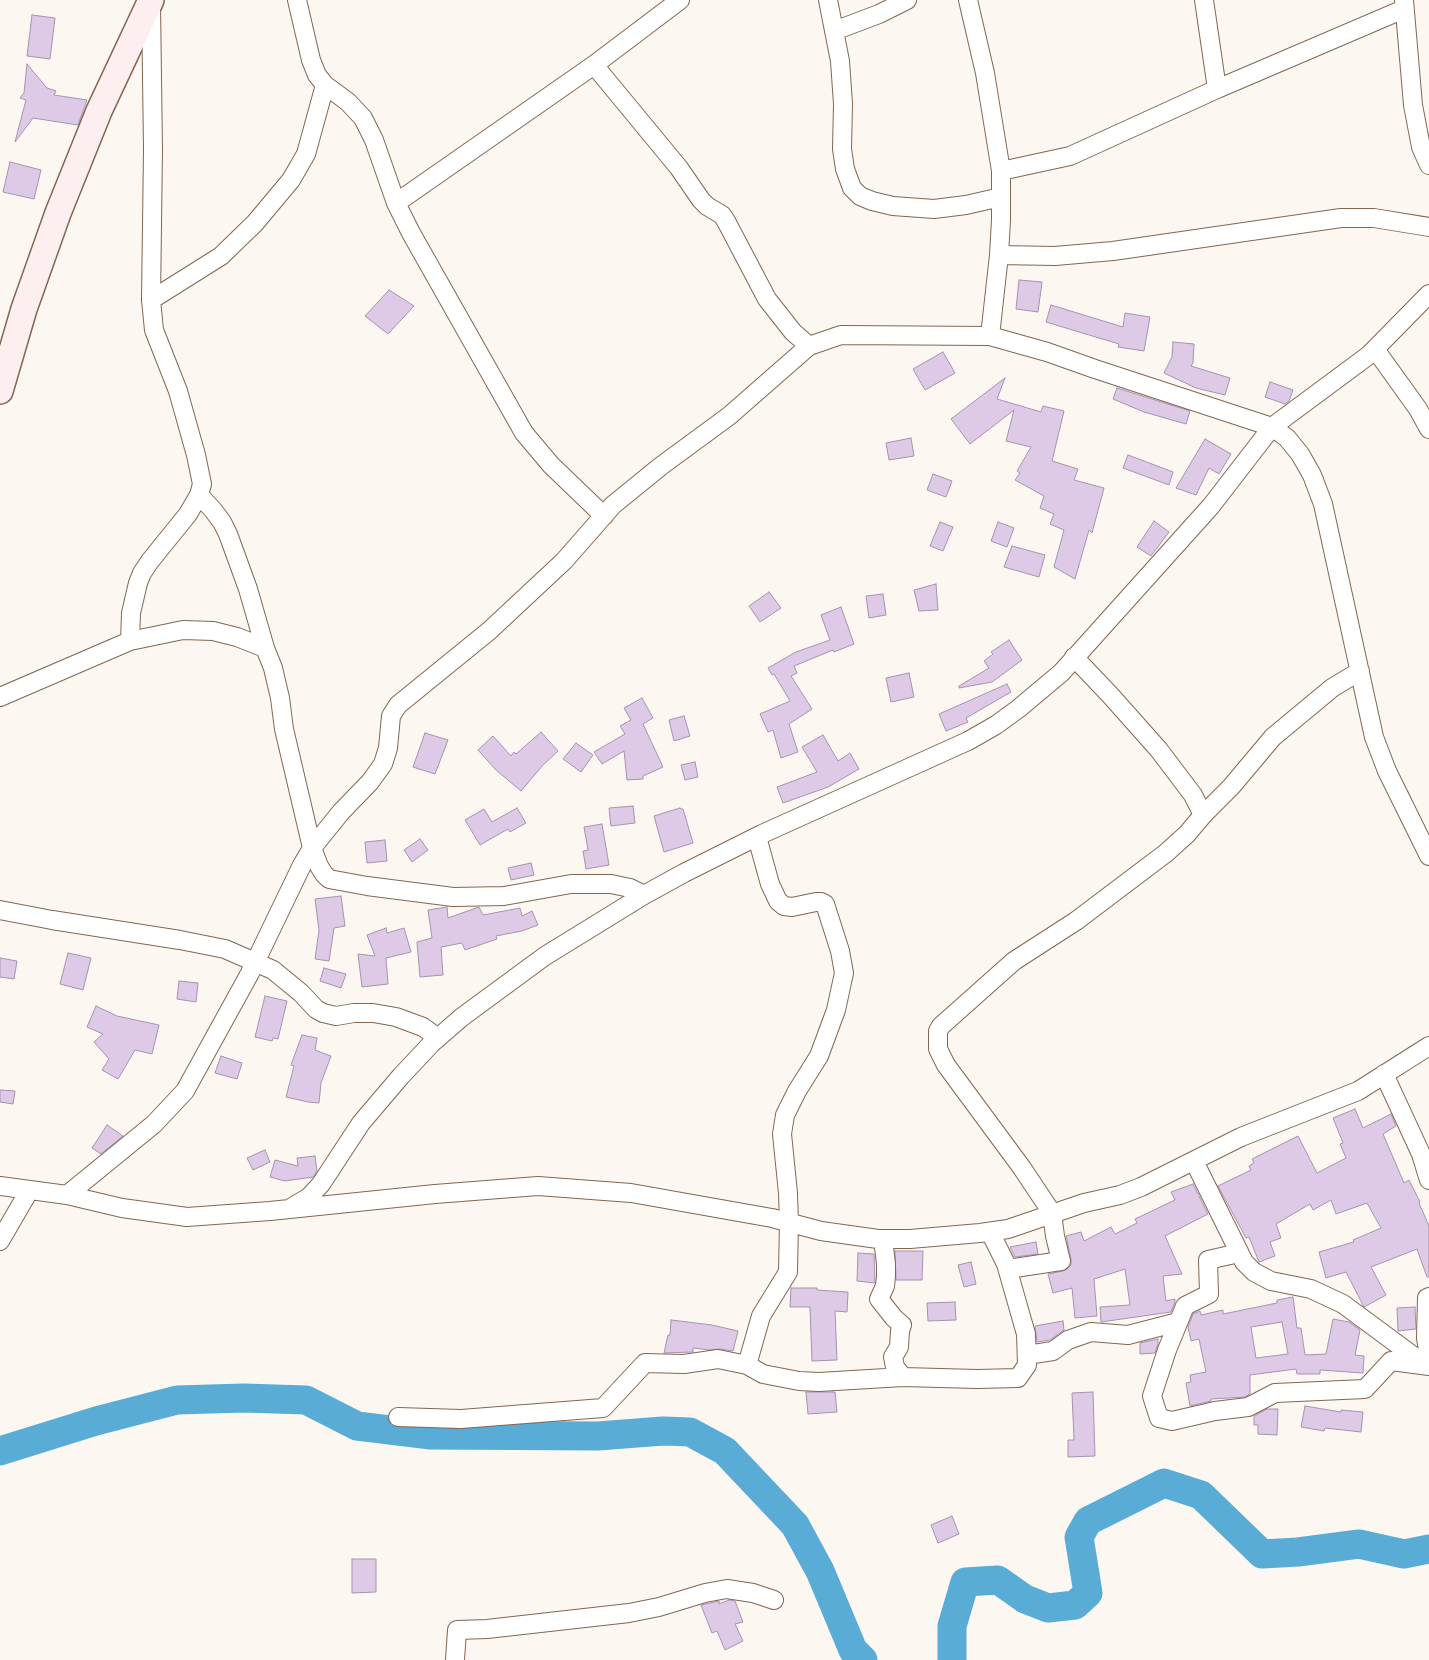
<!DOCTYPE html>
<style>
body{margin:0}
canvas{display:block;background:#fdf7f2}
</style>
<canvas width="1429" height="1660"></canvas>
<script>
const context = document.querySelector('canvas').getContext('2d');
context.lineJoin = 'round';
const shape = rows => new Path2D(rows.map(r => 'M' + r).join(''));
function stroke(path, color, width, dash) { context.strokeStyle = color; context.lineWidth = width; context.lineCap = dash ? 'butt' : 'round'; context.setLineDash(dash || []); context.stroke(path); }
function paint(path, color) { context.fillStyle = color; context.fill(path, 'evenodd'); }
stroke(shape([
 [0,1451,96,1421,177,1400,244,1398,306,1400,357,1426,431,1435,598,1436,663,1431,690,1432,725,1451,795,1525,820,1571,853,1650,863,1660],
 [952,1660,952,1626,965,1582,998,1580,1025,1599,1048,1608,1075,1605,1088,1593,1079,1537,1088,1521,1164,1483,1201,1495,1262,1554,1298,1552,1359,1544,1404,1554,1429,1549]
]), '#58acd6', 29);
const building = shape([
 [32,15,55,18,50,59,27,56,32,15],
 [27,64,47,88,56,91,54,95,87,100,78,125,33,118,15,142,26,100,20,98,24,93,27,64],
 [10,162,41,170,34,199,3,192,10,162],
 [1019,280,1042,282,1038,312,1016,309,1019,280],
 [389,290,414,306,388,334,365,316,389,290],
 [1051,305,1123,327,1125,313,1150,317,1144,351,1118,347,1119,344,1046,322,1051,305],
 [1173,342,1194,344,1193,363,1191,366,1230,378,1225,395,1196,388,1164,373,1172,357,1173,342],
 [943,352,955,373,925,390,913,369,943,352],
 [1005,378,997,399,1041,412,1043,406,1064,411,1052,461,1078,469,1074,480,1104,488,1092,533,1089,530,1075,579,1054,567,1064,530,1050,524,1054,514,1040,508,1044,496,1015,480,1020,473,1017,471,1031,447,1006,441,1014,410,970,444,951,419,1005,378],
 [1270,382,1293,390,1289,401,1285,404,1265,397,1270,382],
 [1117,388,1190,411,1186,424,1144,412,1113,399,1117,388],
 [911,438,914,456,889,460,886,443,911,438],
 [1205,439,1231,454,1219,474,1209,468,1196,495,1176,488,1205,439],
 [1128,455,1173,472,1169,485,1123,468,1128,455],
 [933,474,952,481,946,497,927,490,933,474],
 [1154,521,1169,532,1151,556,1137,547,1154,521],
 [940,522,953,527,943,551,930,546,940,522],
 [998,522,1014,528,1007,547,991,541,998,522],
 [1012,546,1045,555,1039,577,1004,567,1012,546],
 [936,584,938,610,919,611,914,590,936,584],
 [769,592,781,608,760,622,749,606,769,592],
 [883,594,886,615,869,618,866,596,883,594],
 [841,607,854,644,834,652,833,650,794,666,797,673,791,676,812,709,789,724,798,752,781,758,773,730,768,732,760,714,790,701,774,674,772,675,768,668,796,652,830,640,821,615,841,607],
 [1009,640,1022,660,992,682,959,688,959,686,989,668,984,661,993,654,991,652,1009,640],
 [909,673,914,697,891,702,886,678,909,673],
 [1007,684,1011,692,966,718,968,722,946,731,939,714,1007,684],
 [642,698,653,718,643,724,663,767,643,776,643,779,627,780,624,751,602,764,594,752,625,734,620,726,631,720,624,708,642,698],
 [684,716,690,736,674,741,669,720,684,716],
 [541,732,558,751,543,765,521,791,496,770,478,750,493,736,511,756,514,752,516,754,541,732],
 [425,733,448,740,435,774,413,767,425,733],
 [823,735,838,761,850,753,859,769,828,787,783,803,777,787,817,772,802,747,823,735],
 [576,743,593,755,581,772,563,759,576,743],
 [695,762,698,777,685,780,681,765,695,762],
 [633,806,635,823,611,826,609,808,633,806],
 [517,808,526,823,510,832,508,829,480,845,465,820,484,809,492,822,517,808],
 [680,808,681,809,683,809,693,843,664,852,654,816,680,808],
 [602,824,609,865,586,869,583,851,588,850,584,827,602,824],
 [420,839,428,850,412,862,404,850,420,839],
 [385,840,387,861,367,863,365,842,385,840],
 [531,863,534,875,511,880,508,868,531,863],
 [341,896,345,926,334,928,329,961,315,959,319,930,315,899,341,896],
 [447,907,448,918,479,907,483,915,520,908,522,916,532,911,538,925,522,931,496,936,497,939,465,950,462,943,441,947,443,975,420,977,417,942,432,938,428,910,447,907],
 [386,928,387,933,404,928,411,952,386,958,388,984,362,987,358,954,375,956,367,935,386,928],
 [68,953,91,958,83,990,60,984,68,953],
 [0,958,17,961,14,979,0,977,0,958],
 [324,968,346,974,341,988,320,981,324,968],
 [179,981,198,983,196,1002,177,999,179,981],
 [265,996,287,1001,278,1039,273,1038,272,1041,255,1037,265,996],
 [96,1006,117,1016,159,1025,152,1054,135,1050,118,1079,102,1070,109,1059,94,1042,103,1034,87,1027,96,1006],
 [302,1035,317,1038,315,1050,331,1056,321,1083,319,1103,308,1102,286,1097,294,1066,291,1065,302,1035],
 [221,1056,242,1063,237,1079,215,1073,221,1056],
 [0,1090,15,1091,13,1104,0,1102,0,1090],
 [1355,1109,1363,1128,1391,1114,1396,1126,1383,1134,1404,1183,1409,1180,1420,1202,1419,1203,1429,1226,1429,1277,1427,1277,1417,1249,1371,1267,1386,1295,1364,1307,1346,1272,1326,1278,1319,1252,1354,1242,1353,1240,1381,1228,1367,1203,1336,1214,1331,1200,1313,1210,1310,1204,1276,1224,1281,1238,1270,1242,1275,1256,1259,1262,1249,1237,1246,1238,1218,1186,1251,1170,1249,1166,1254,1163,1252,1159,1298,1136,1317,1173,1346,1158,1340,1144,1343,1143,1333,1118,1355,1109],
 [107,1125,123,1136,101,1154,92,1148,107,1125],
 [265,1150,270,1162,253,1170,247,1158,265,1150],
 [315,1156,317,1171,313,1177,285,1181,270,1177,275,1160,298,1166,297,1158,315,1156],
 [1193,1184,1208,1214,1165,1236,1182,1274,1163,1276,1166,1301,1175,1299,1175,1302,1171,1312,1101,1322,1100,1307,1130,1305,1125,1269,1094,1279,1097,1316,1075,1318,1072,1288,1053,1293,1048,1274,1063,1271,1067,1269,1071,1265,1071,1259,1066,1236,1081,1232,1084,1241,1111,1227,1115,1234,1137,1223,1135,1219,1175,1200,1171,1192,1193,1184],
 [1036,1242,1038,1254,1015,1257,1010,1247,1036,1242],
 [895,1251,923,1251,922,1280,896,1280,895,1251],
 [858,1253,874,1254,875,1283,857,1281,858,1253],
 [971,1262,976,1284,964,1287,958,1265,971,1262],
 [791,1288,817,1288,817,1290,848,1292,847,1312,835,1311,837,1360,812,1361,810,1307,790,1307,791,1288],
 [1293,1297,1297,1328,1301,1328,1305,1355,1326,1354,1333,1319,1349,1322,1360,1330,1355,1355,1364,1356,1363,1373,1320,1370,1320,1374,1297,1374,1296,1369,1250,1375,1250,1394,1245,1397,1211,1399,1211,1401,1190,1406,1186,1383,1191,1382,1190,1375,1206,1372,1199,1339,1191,1341,1188,1327,1193,1314,1200,1311,1201,1315,1223,1310,1223,1314,1277,1303,1277,1300,1293,1297],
 [1282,1322,1288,1354,1256,1358,1251,1327,1282,1322],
 [955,1302,956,1320,928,1321,927,1303,955,1302],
 [1415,1307,1416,1329,1398,1331,1397,1308,1415,1307],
 [671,1320,712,1325,738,1331,733,1351,720,1349,710,1350,693,1348,693,1352,664,1353,668,1335,670,1335,671,1320],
 [1063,1321,1064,1330,1050,1340,1037,1342,1035,1326,1063,1321],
 [1158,1339,1158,1344,1155,1353,1140,1354,1140,1343,1158,1339],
 [806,1392,835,1392,837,1412,808,1414,806,1392],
 [1093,1392,1095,1456,1068,1457,1068,1440,1074,1440,1072,1393,1093,1392],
 [1305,1406,1341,1412,1341,1410,1363,1412,1361,1432,1325,1428,1324,1431,1301,1427,1305,1406],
 [1267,1409,1278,1409,1277,1435,1258,1434,1258,1425,1254,1425,1254,1416,1267,1409],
 [952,1516,959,1534,938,1543,931,1525,952,1516],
 [352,1559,376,1559,376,1592,352,1593,352,1559],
 [729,1600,735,1601,743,1622,735,1624,743,1641,725,1650,717,1631,712,1633,701,1605,719,1601,719,1604,729,1600]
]);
paint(building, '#decae7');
stroke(building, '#a593ae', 1);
const street = shape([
 [297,0,311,60,317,75,325,85,348,102,363,118,374,140,396,203,411,233,524,433,551,465,604,516],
 [828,0,840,61,843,104,842,149,845,169,852,188,860,196,872,201,893,206,934,209,966,205,1001,197],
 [968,0,985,73,1001,171,1001,220,999,255,990,336],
 [1204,0,1217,89],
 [1404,0,1413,105,1421,147,1429,165],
 [834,31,879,14,907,0],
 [594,65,679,168,701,200,707,206,722,215,726,221,767,299,793,332,809,346],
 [1001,171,1070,156,1217,89,1404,9],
 [396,203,594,65,680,0],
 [999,255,1055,256,1113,251,1341,218,1374,218,1429,227],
 [151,300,221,256,255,223,291,180,306,154,325,85],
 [1375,349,1418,409,1429,429],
 [199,495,213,510,222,522,228,534,248,589,265,648,273,668,280,698,284,729,312,848,319,866,324,874,329,879,367,886,453,897,504,896,571,884,611,884,630,888,644,895],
 [130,641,131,613,138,583,142,573,150,561,188,514,199,495,202,484,196,455,178,391,154,330,151,300,153,149,151,5],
 [1074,657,1111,696,1159,750,1193,795,1203,815],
 [0,697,130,641,183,630,213,631,237,637,265,648],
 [0,910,52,920,180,940,225,949,273,970,301,993,316,1009,323,1013,336,1016,354,1013,373,1013,396,1017,423,1027,438,1038],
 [1384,1074,1421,1154,1429,1180],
 [1194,1161,1244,1262,1254,1272,1271,1281,1311,1289,1343,1304,1416,1358,1424,1362],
 [0,1186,67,1195,122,1208,187,1217,270,1211,435,1194,538,1186,631,1193,772,1218,821,1231,878,1239,910,1239,980,1233,1008,1229,1084,1203,1120,1195,1141,1187,1241,1137,1358,1091,1429,1046],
 [67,1195,154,1124,185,1091,250,973,302,865,312,848,341,812,370,782,383,764,388,748,391,716,398,705,489,631,564,561,613,505,661,466,729,416,809,346,841,335,990,336,1047,352,1095,369,1272,427,1287,438,1300,454,1312,475,1323,504,1374,737,1387,771,1429,856],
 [289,1209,309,1197,321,1184,361,1123,401,1076,432,1043,462,1017,545,956,644,895,684,873,762,834,968,741,996,725,1018,709,1061,673,1211,506,1272,427,1369,355,1429,294],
 [883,1239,886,1264,886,1276,885,1286,879,1299,894,1318,902,1325,900,1331,899,1347,893,1357,895,1367,903,1377],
 [0,1241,29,1191],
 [1239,1253,1208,1260,1209,1294,1185,1306,1167,1350,1152,1396,1159,1418,1172,1421,1215,1411,1248,1407,1275,1393,1365,1389,1391,1361,1429,1366],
 [1008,1269,1061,1261,1055,1236,1052,1213,1022,1168,946,1065,938,1049,938,1031,941,1026,1014,961,1076,921,1166,853,1187,834,1203,815,1231,787,1273,737,1332,688,1360,671],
 [1429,1297,1427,1298,1426,1338,1429,1356],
 [1027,1355,1053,1351,1068,1340,1091,1332,1128,1335,1178,1322],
 [747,1365,761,1316,788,1272,789,1222,788,1193,782,1134,785,1115,797,1091,819,1056,836,1010,844,973,840,951,825,904,821,902,816,902,792,907,784,906,778,901,770,884,757,837],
 [398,1417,461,1419,603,1408,645,1363,684,1364,718,1359,747,1365,763,1374,799,1381,819,1382,903,1377,977,1379,1018,1378,1027,1365,1026,1334,1006,1264,990,1232],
 [455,1660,457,1630,487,1629,629,1613,659,1607,705,1593,727,1589,753,1593,774,1600]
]);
const secondary = shape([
 [0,391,24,309,58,213,99,111,151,0]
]);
stroke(street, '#816752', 20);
stroke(secondary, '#816752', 28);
stroke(street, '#fff', 18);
stroke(secondary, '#fdeff0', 25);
</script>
